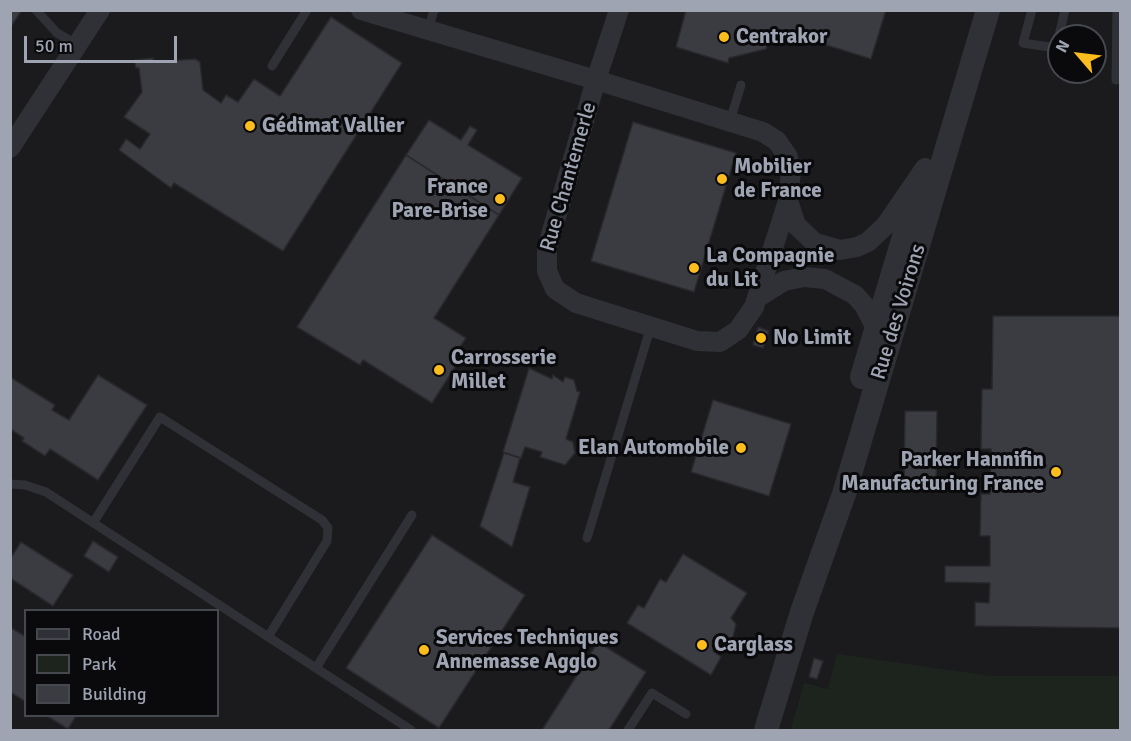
<!DOCTYPE html>
<meta charset="utf-8">
<style>
body{margin:0}
#map{position:relative;width:1131px;height:741px;overflow:hidden;background:#0f0f11;font-family:Signika,sans-serif}
canvas{display:block}
.frame{position:absolute;inset:0;border:12px solid #9fa4b3;pointer-events:none}
.legend{position:absolute;left:24px;top:609px;width:195px;height:108px;box-sizing:border-box;background:#0a0a0c;border:2px solid #46484f;margin:0;padding:8px 10px;list-style:none;font-size:18px;color:#9fa4b3}
.legend li{display:flex;align-items:center;gap:12px;height:30px}
.legend b{width:30px;border:2px solid #46484f}
.north{position:absolute;left:1047px;top:24px;width:60px;height:60px;box-sizing:border-box;background:#0a0a0c;border:2px solid #46484f;border-radius:50%;rotate:298deg;font-size:16px;font-weight:700;line-height:24px;text-align:center;color:#9fa4b3}
.north::after{content:'';display:block;margin:auto;width:21px;height:27px;background:#fdbd1c;clip-path:polygon(50% 0,100% 100%,50% 72%,0 100%)}
.scale{position:absolute;left:24px;top:36px;width:153px;height:27px;box-sizing:border-box;border:3px solid #9fa4b3;border-top:0;padding-left:8px;font-size:18px;line-height:21px;white-space:nowrap;color:#9fa4b3;-webkit-text-stroke:4px #0a0a0c;paint-order:stroke}
</style>
<div id="map">
<canvas width="1131" height="741"></canvas>
<div class="frame"></div>
<ul class="legend">
<li><b style="height:8px;background:#303136"></b>Road</li>
<li><b style="height:16px;background:#1c241d"></b>Park</li>
<li><b style="height:16px;background:#3b3c41"></b>Building</li>
</ul>
<div class="north">N</div>
<div class="scale">50 m</div>
</div>
<script>
const context = document.querySelector('canvas').getContext('2d');
context.lineJoin = 'round';
function paint(path, color) { context.fillStyle = color; context.fill(path, 'evenodd'); }
const shape = rows => new Path2D(rows.map(r => 'M' + r).join(''));
function stroke(path, color, width, dash) { context.strokeStyle = color; context.lineWidth = width; context.lineCap = dash ? 'butt' : 'round'; context.setLineDash(dash || []); context.stroke(path); }
function drawText(font, color, halo, rows, align = 'center') {
  context.font = font + ' Signika,sans-serif'; context.lineWidth = 6; context.setLineDash([]); context.textBaseline = 'middle'; context.strokeStyle = halo; context.fillStyle = color; for (const [text, x, y, turn = 0] of rows) {
    context.save(); context.translate(x, y); context.rotate((+turn || 0) * Math.PI / 180); context.textAlign = isNaN(turn) ? turn : align; if (halo) context.strokeText(text, 0, 0); context.fillText(text, 0, 0); context.restore();
  }
}
paint(shape([
 [10,11,1120,11,1120,676,991,676,828,689,804,682,790,730,11,730],
 [1059,36,1095,36,1095,72,1059,72],
 [26,610,218,610,218,716,26,716]
]), '#1b1b1e');
paint(shape([
 [837,654,991,676,1120,676,1120,730,790,730,804,682,828,689]
]), '#1c241d');
const building = shape([
 [10,10,22,10,10,28,10,10],
 [686,10,886,10,871,59,772,28,766,49,729,58,728,63,676,47,686,10],
 [331,17,402,63,283,251,174,183,171,188,119,150,126,139,140,149,150,134,124,117,142,92,139,68,136,68,134,60,153,58,154,62,195,59,200,62,203,90,221,103,226,95,238,102,254,79,280,96,331,17],
 [429,120,461,140,470,126,477,130,468,145,522,178,499,215,406,155,429,120],
 [633,122,736,153,694,292,591,261,633,122],
 [406,155,499,215,434,318,466,338,456,353,462,356,432,403,363,360,360,365,297,327,406,155],
 [993,316,1120,316,1120,628,975,626,975,602,989,603,990,583,945,582,945,566,990,566,990,536,980,536,981,494,990,494,991,449,981,449,982,389,992,389,993,316],
 [758,327,769,331,763,348,753,345,758,327],
 [529,368,552,379,553,375,563,382,565,377,574,380,577,391,580,392,566,439,573,442,575,453,565,465,540,457,542,452,525,447,521,458,503,452,529,368],
 [98,375,147,405,98,480,50,449,45,456,22,441,24,438,10,429,10,377,55,405,52,410,69,420,98,375],
 [713,400,791,424,769,496,691,472,713,400],
 [905,411,937,411,936,488,904,488,905,411],
 [504,453,520,458,513,482,530,487,512,547,480,526,504,453],
 [432,535,525,595,439,728,346,668,432,535],
 [93,541,118,557,109,572,84,556,93,541],
 [21,542,73,575,53,606,10,578,10,559,21,542],
 [683,554,747,593,731,618,736,624,733,637,729,640,721,639,713,651,721,657,711,675,627,623,638,605,644,608,660,579,666,582,683,554],
 [10,627,26,637,26,702,10,692,10,627],
 [598,642,646,672,609,730,542,730,598,642],
 [814,658,823,661,817,679,809,677,814,658],
 [47,716,76,716,68,729,47,716]
]);
paint(building, '#3b3c41');
stroke(building, '#29292d', 1.5);
stroke(shape([
 [36,10,57,33,78,45],
 [1032,10,1023,43,1056,48,1065,10],
 [428,30,434,10],
 [272,66,307,10],
 [1116,80,1117,10],
 [730,121,741,85],
 [10,484,25,485,46,492,411,730],
 [93,523,160,417,322,520,328,528,327,541,268,637],
 [587,538,651,326],
 [316,668,412,515],
 [628,730,652,693,686,714]
]), '#303136', 9);
stroke(shape([
 [361,10,596,80,763,132,777,141,788,157,791,171,788,201,754,307,738,330,720,342,697,341,576,303,555,289,547,271,547,248,596,80,619,10],
 [10,148,100,10],
 [788,201,796,225,815,243,840,250,857,247,868,242,886,225,925,168],
 [757,298,784,281,804,277,825,279,855,295,864,305,876,328]
]), '#303136', 20);
stroke(shape([
 [862,377,915,200],
 [766,730,802,612,844,494,988,10]
]), '#303136', 24);
for (const [x, y, r, color] of [
 [724,37,6,"#fdbd1c"],
 [250,126,6,"#fdbd1c"],
 [722,179,6,"#fdbd1c"],
 [500,199,6,"#fdbd1c"],
 [694,268,6,"#fdbd1c"],
 [761,338,6,"#fdbd1c"],
 [439,370,6,"#fdbd1c"],
 [741,448,6,"#fdbd1c"],
 [1056,472,6,"#fdbd1c"],
 [702,645,6,"#fdbd1c"],
 [424,650,6,"#fdbd1c"]
]) { const dot = new Path2D(); dot.arc(x, y, r, 0, 2 * Math.PI); context.fillStyle = color; context.fill(dot); stroke(dot, '#0a0a0c', 2); }
drawText('bold 21px', '#9fa4b3', '#0a0a0c', [
 ["Centrakor",736,37],
 ["Gédimat Vallier",262,126],
 ["Mobilier",734,167],
 ["de France",734,191],
 ["France",488,187,"right"],
 ["Pare-Brise",488,211,"right"],
 ["La Compagnie",706,256],
 ["du Lit",706,280],
 ["No Limit",773,338],
 ["Carrosserie",451,358],
 ["Millet",451,382],
 ["Elan Automobile",729,448,"right"],
 ["Parker Hannifin",1044,460,"right"],
 ["Manufacturing France",1044,484,"right"],
 ["Services Techniques",436,638],
 ["Annemasse Agglo",436,662],
 ["Carglass",714,645]
], 'left');
drawText('21px', '#9fa4b3', '#0a0a0c', [
 ["Rue Chantemerle",569,177,-74],
 ["Rue des Voirons",899,312,-73]
]);
</script>
